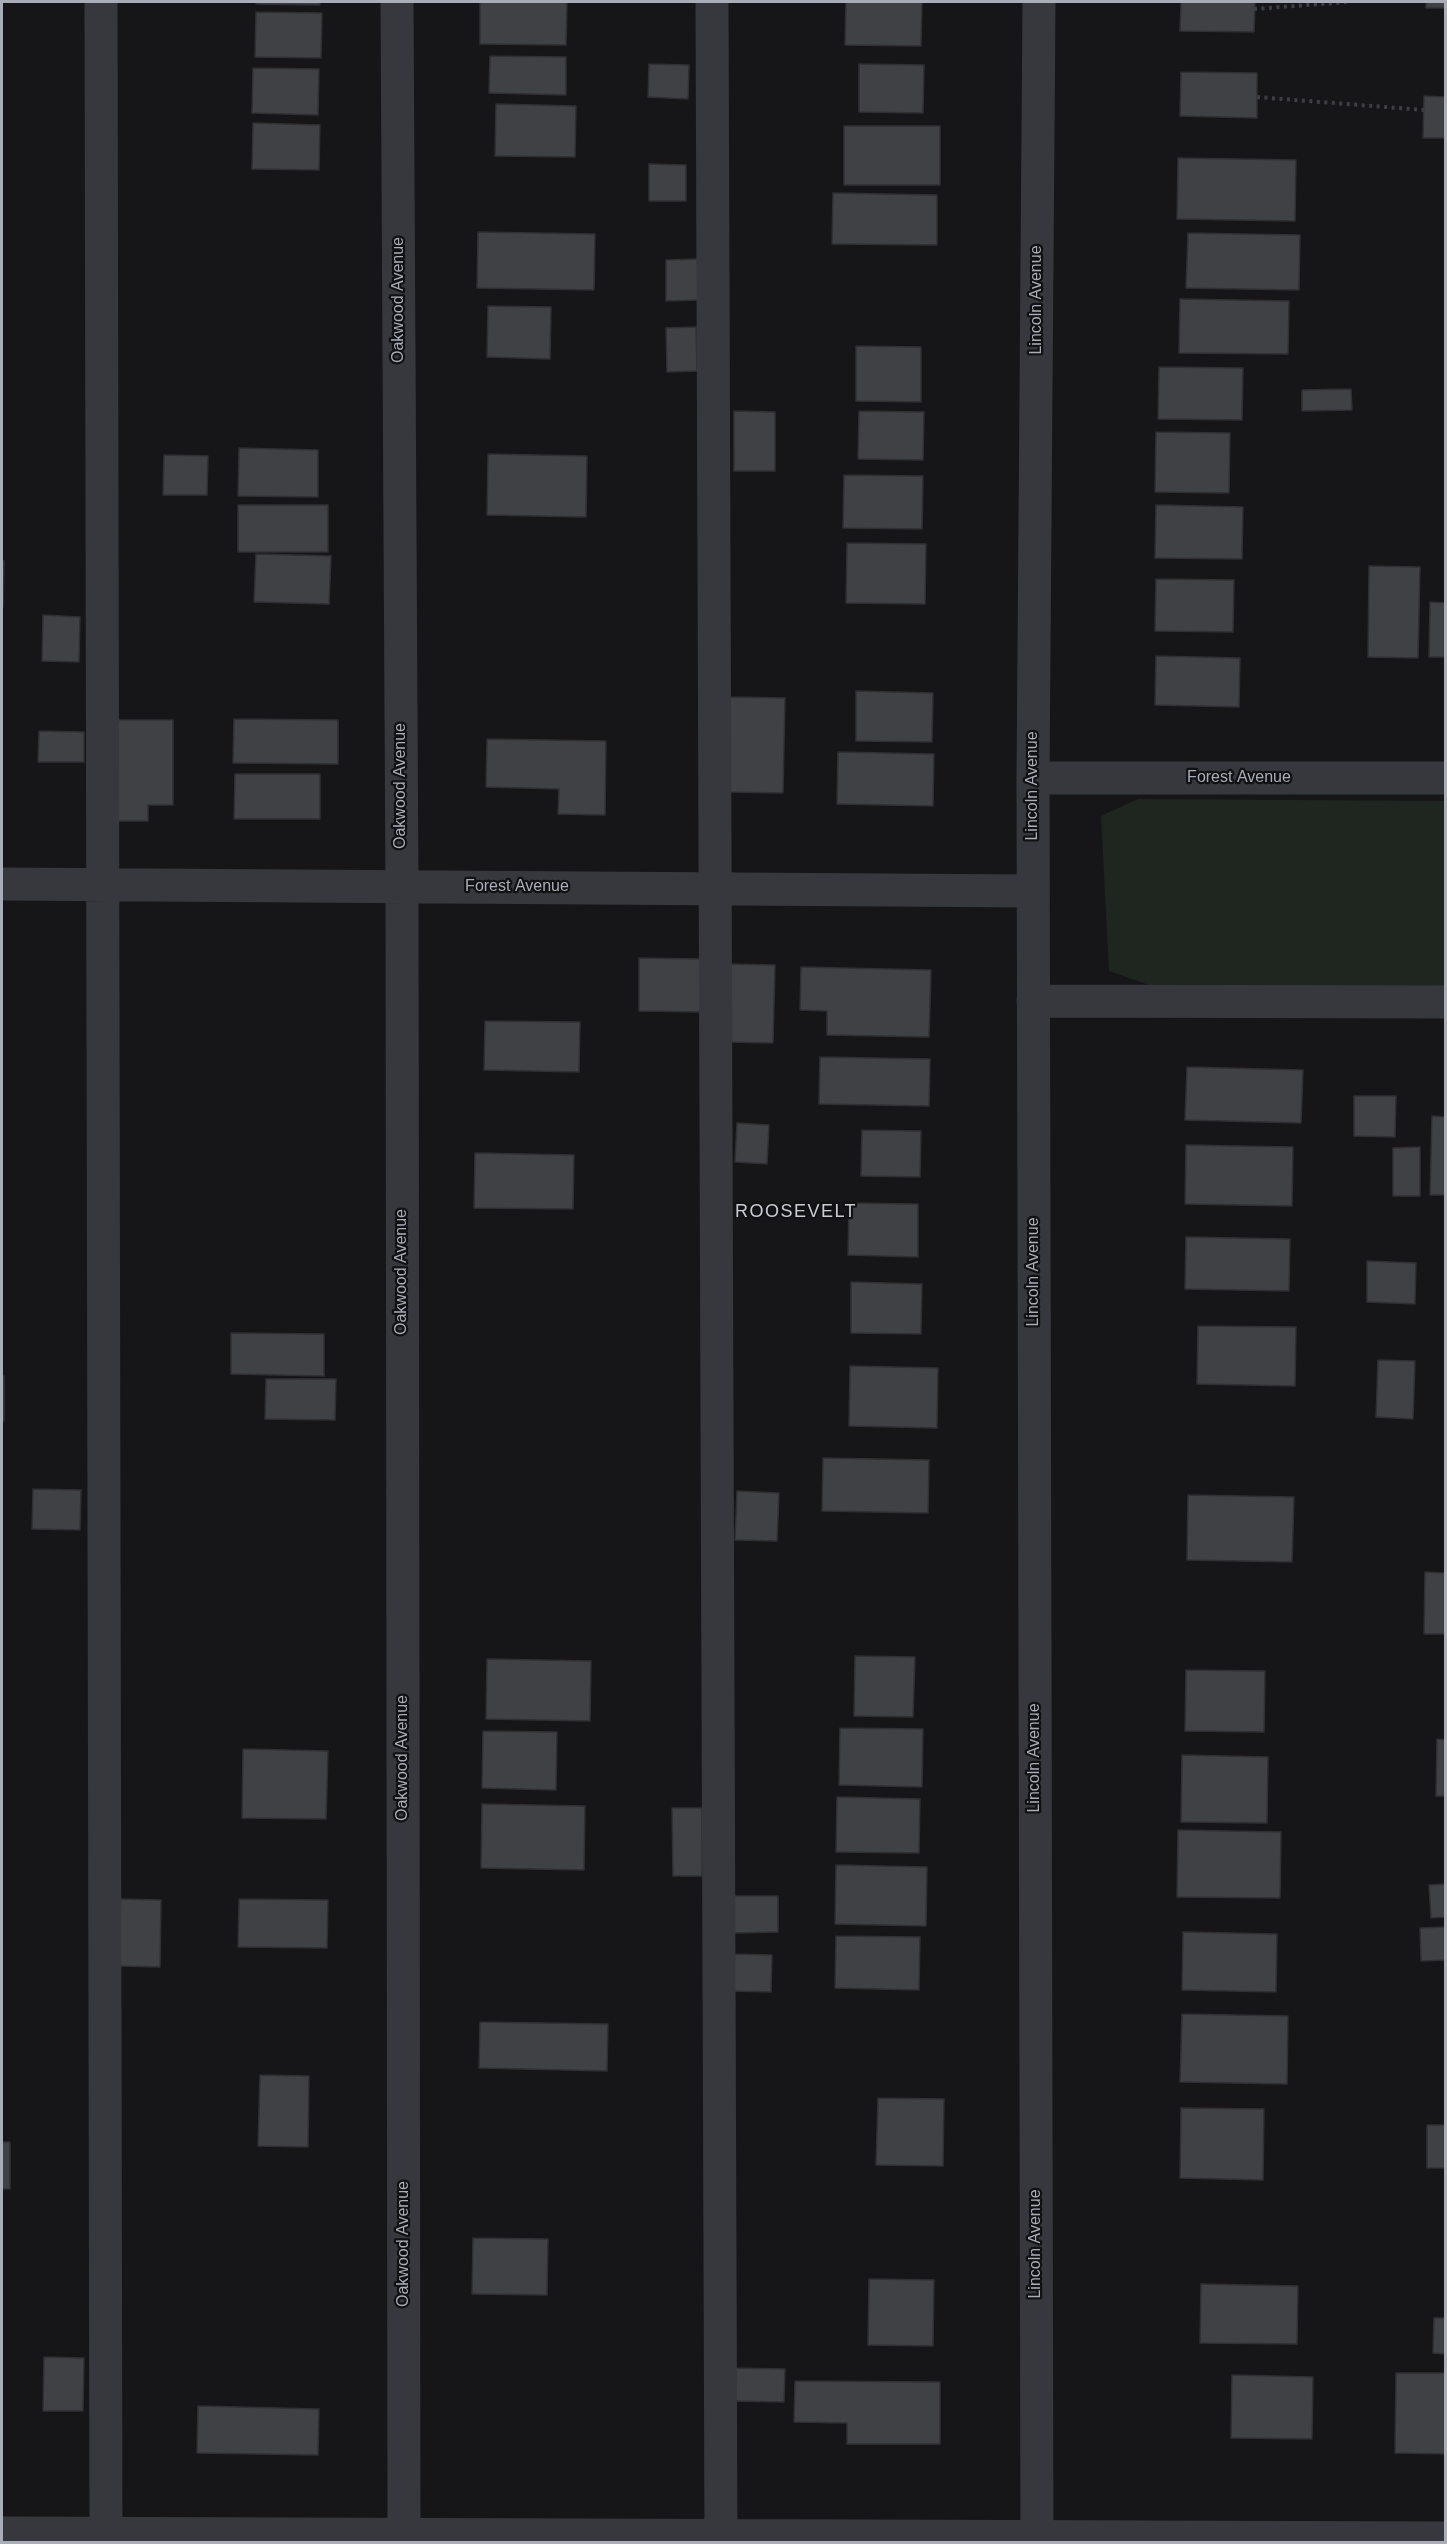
<!DOCTYPE html>
<style>
body{margin:0}
#map{position:relative;width:1447px;height:2544px;overflow:hidden;background:#161618;font-family:Arial,sans-serif}
canvas{display:block}
.frame{position:absolute;inset:0;border:3px solid #a8adb8;pointer-events:none}
</style>
<div id="map">
<canvas width="1447" height="2544"></canvas>
<div class="frame"></div>
</div>
<script>
const context = document.querySelector('canvas').getContext('2d');
context.lineJoin = 'round';
function paint(path, color) { context.fillStyle = color; context.fill(path, 'evenodd'); }
const shape = rows => new Path2D(rows.map(r => 'M' + r).join(''));
function stroke(path, color, width, dash) { context.strokeStyle = color; context.lineWidth = width; context.lineCap = dash ? 'butt' : 'round'; context.setLineDash(dash || []); context.stroke(path); }
function drawText(font, color, halo, rows, align = 'center') {
  context.font = font + ' Arial,sans-serif'; context.lineWidth = 4.5; context.setLineDash([]); context.textBaseline = 'middle'; context.strokeStyle = halo; context.fillStyle = color; for (const [text, x, y, turn = 0] of rows) {
    context.save(); context.translate(x, y); context.rotate((+turn || 0) * Math.PI / 180); context.textAlign = isNaN(turn) ? turn : align; if (halo) context.strokeText(text, 0, 0); context.fillText(text, 0, 0); context.restore();
  }
}
paint(shape([
 [1138,799,1445,801,1445,987,1149,985,1109,971,1101,816]
]), '#1e261f');
const building = shape([
 [256,2,320,2,320,5,256,4,256,2],
 [480,2,567,2,566,45,480,44,480,2],
 [846,2,922,2,921,46,845,45,846,2],
 [1181,2,1255,2,1254,32,1180,31,1181,2],
 [1426,2,1446,2,1446,8,1426,8,1426,2],
 [256,12,322,13,321,58,255,57,256,12],
 [490,56,566,57,566,95,489,93,490,56],
 [649,64,689,65,688,99,648,97,649,64],
 [859,64,924,65,923,113,859,112,859,64],
 [253,68,319,69,318,115,252,113,253,68],
 [1181,72,1257,73,1257,118,1180,116,1181,72],
 [1424,96,1446,97,1446,138,1423,138,1424,96],
 [496,104,576,106,575,157,495,156,496,104],
 [253,123,320,125,319,170,252,169,253,123],
 [844,126,940,126,940,185,844,185,844,126],
 [1178,158,1296,160,1295,221,1177,219,1178,158],
 [649,164,686,165,686,201,649,201,649,164],
 [833,193,937,195,937,245,832,244,833,193],
 [478,232,595,234,594,290,477,288,478,232],
 [1188,233,1300,235,1299,290,1186,288,1188,233],
 [699,259,699,300,666,301,666,260,699,259],
 [1180,299,1289,301,1288,354,1179,353,1180,299],
 [488,306,551,307,550,359,487,357,488,306],
 [696,327,697,371,667,372,666,328,696,327],
 [856,346,921,347,921,402,856,401,856,346],
 [1159,367,1243,368,1242,420,1158,419,1159,367],
 [1351,389,1352,410,1302,411,1302,390,1351,389],
 [734,411,775,412,775,471,734,471,734,411],
 [859,411,924,412,923,460,858,459,859,411],
 [1156,432,1230,433,1229,493,1155,492,1156,432],
 [239,448,318,450,318,497,238,496,239,448],
 [488,454,587,456,586,517,487,515,488,454],
 [164,455,208,456,207,495,163,495,164,455],
 [844,475,923,476,922,529,843,528,844,475],
 [238,505,328,505,328,552,238,552,238,505],
 [1156,505,1243,507,1242,559,1155,558,1156,505],
 [847,543,926,544,925,604,846,603,847,543],
 [256,554,331,556,329,604,254,602,256,554],
 [2,561,4,561,3,607,2,607,2,561],
 [1369,566,1420,567,1418,658,1368,657,1369,566],
 [1156,579,1234,580,1233,632,1155,631,1156,579],
 [1430,602,1446,603,1446,657,1429,657,1430,602],
 [43,615,80,617,79,662,42,661,43,615],
 [1156,656,1240,658,1239,707,1155,705,1156,656],
 [856,691,933,693,932,742,856,741,856,691],
 [730,697,785,698,783,793,728,792,730,697],
 [234,719,338,720,338,764,233,763,234,719],
 [117,720,173,720,173,805,148,805,148,821,117,821,117,720],
 [39,731,84,732,84,762,38,762,39,731],
 [487,739,606,741,605,815,558,814,559,789,486,787,487,739],
 [838,752,934,754,933,806,837,804,838,752],
 [235,774,320,774,320,819,234,819,235,774],
 [639,958,702,959,701,1012,639,1011,639,958],
 [727,964,775,965,773,1043,726,1042,727,964],
 [801,967,931,970,929,1037,827,1035,827,1011,800,1010,801,967],
 [485,1021,580,1022,579,1072,484,1070,485,1021],
 [820,1057,930,1059,929,1106,819,1104,820,1057],
 [1187,1067,1303,1070,1301,1123,1185,1120,1187,1067],
 [1354,1096,1396,1096,1395,1137,1354,1136,1354,1096],
 [1432,1116,1446,1117,1446,1195,1430,1195,1432,1116],
 [737,1123,769,1125,767,1164,735,1162,737,1123],
 [862,1130,921,1131,920,1177,861,1176,862,1130],
 [1186,1145,1293,1147,1292,1206,1185,1204,1186,1145],
 [1420,1147,1420,1196,1393,1196,1393,1148,1420,1147],
 [475,1153,574,1155,573,1209,474,1208,475,1153],
 [849,1203,918,1204,918,1257,848,1255,849,1203],
 [1186,1237,1290,1239,1289,1291,1185,1289,1186,1237],
 [1367,1261,1416,1263,1415,1304,1367,1302,1367,1261],
 [851,1282,922,1284,921,1334,851,1333,851,1282],
 [1198,1326,1296,1327,1295,1386,1197,1384,1198,1326],
 [231,1333,324,1334,324,1376,231,1374,231,1333],
 [1378,1360,1415,1361,1413,1419,1376,1417,1378,1360],
 [850,1366,938,1368,937,1428,849,1426,850,1366],
 [2,1375,4,1376,4,1421,2,1421,2,1375],
 [266,1379,336,1379,335,1420,265,1419,266,1379],
 [823,1458,929,1460,928,1513,822,1511,823,1458],
 [33,1489,81,1490,80,1530,32,1529,33,1489],
 [737,1491,779,1493,777,1541,735,1540,737,1491],
 [1188,1495,1294,1497,1292,1562,1187,1560,1188,1495],
 [1425,1572,1446,1573,1446,1634,1424,1634,1425,1572],
 [855,1656,915,1657,913,1717,854,1716,855,1656],
 [487,1659,591,1661,590,1721,486,1719,487,1659],
 [1186,1670,1265,1671,1264,1732,1185,1731,1186,1670],
 [840,1728,923,1729,922,1787,839,1785,840,1728],
 [483,1731,557,1732,556,1790,482,1788,483,1731],
 [1437,1739,1446,1740,1446,1796,1436,1796,1437,1739],
 [243,1749,328,1751,326,1819,242,1818,243,1749],
 [1182,1755,1268,1757,1267,1823,1181,1822,1182,1755],
 [837,1797,920,1799,919,1853,836,1852,837,1797],
 [482,1804,585,1806,584,1870,481,1868,482,1804],
 [672,1808,702,1808,702,1876,673,1876,672,1808],
 [1178,1830,1281,1832,1280,1898,1177,1897,1178,1830],
 [836,1865,927,1867,926,1926,835,1924,836,1865],
 [1446,1884,1446,1917,1431,1918,1429,1885,1446,1884],
 [733,1896,778,1896,778,1932,734,1933,733,1896],
 [119,1899,161,1900,160,1967,118,1966,119,1899],
 [239,1899,328,1900,327,1948,238,1947,239,1899],
 [1446,1927,1446,1960,1421,1961,1420,1928,1446,1927],
 [1183,1932,1277,1934,1276,1992,1182,1990,1183,1932],
 [836,1936,920,1937,919,1990,835,1988,836,1936],
 [731,1954,772,1955,771,1992,730,1991,731,1954],
 [1182,2014,1288,2016,1287,2084,1180,2082,1182,2014],
 [480,2022,608,2024,607,2071,479,2068,480,2022],
 [260,2075,309,2076,308,2147,258,2146,260,2075],
 [878,2098,944,2099,943,2166,876,2165,878,2098],
 [1181,2108,1264,2109,1263,2180,1180,2178,1181,2108],
 [1427,2125,1446,2125,1446,2168,1427,2168,1427,2125],
 [2,2142,10,2142,10,2189,2,2189,2,2142],
 [473,2238,548,2239,547,2295,472,2294,473,2238],
 [869,2279,934,2280,933,2346,868,2345,869,2279],
 [1201,2284,1298,2286,1297,2344,1200,2343,1201,2284],
 [1434,2318,1446,2318,1446,2354,1433,2353,1434,2318],
 [44,2357,84,2358,83,2411,43,2411,44,2357],
 [732,2368,785,2369,784,2402,731,2401,732,2368],
 [1396,2373,1446,2373,1446,2454,1395,2453,1396,2373],
 [1232,2375,1313,2377,1312,2439,1231,2438,1232,2375],
 [795,2381,940,2382,940,2444,847,2444,847,2423,794,2422,795,2381],
 [198,2406,319,2409,318,2455,197,2453,198,2406]
]);
paint(building, '#404145');
stroke(building, '#303034', 1.5);
stroke(shape([
 [1254,9,1348,2],
 [1257,97,1424,110]
]), '#3d3f44', 4, [3, 4.5]);
stroke(shape([
 [101,2,106,2542],
 [397,2,402,886,404,2542],
 [712,2,721,2542],
 [1033,778,1446,778],
 [2,884,1033,891],
 [1033,1001,1446,1002],
 [2,2533,1446,2538],
 [1037,2542,1033,778,1039,2]
]), '#37383d', 33);
drawText('16px', '#a8adb8', '#111113', [
 ["Oakwood Avenue",399,300,-90],
 ["Lincoln Avenue",1037,300,-90],
 ["Forest Avenue",1239,778],
 ["Oakwood Avenue",401,786,-90],
 ["Lincoln Avenue",1033,786,-90],
 ["Forest Avenue",517,887],
 ["Oakwood Avenue",402,1272,-90],
 ["Lincoln Avenue",1034,1272,-90],
 ["Oakwood Avenue",403,1758,-90],
 ["Lincoln Avenue",1035,1758,-90],
 ["Oakwood Avenue",404,2244,-90],
 ["Lincoln Avenue",1036,2244,-90]
]);
context.letterSpacing = '1.5px';
drawText('18px', '#c9ccd4', '#111113', [
 ["ROOSEVELT",796,1212]
]);
context.letterSpacing = '0px';
</script>
